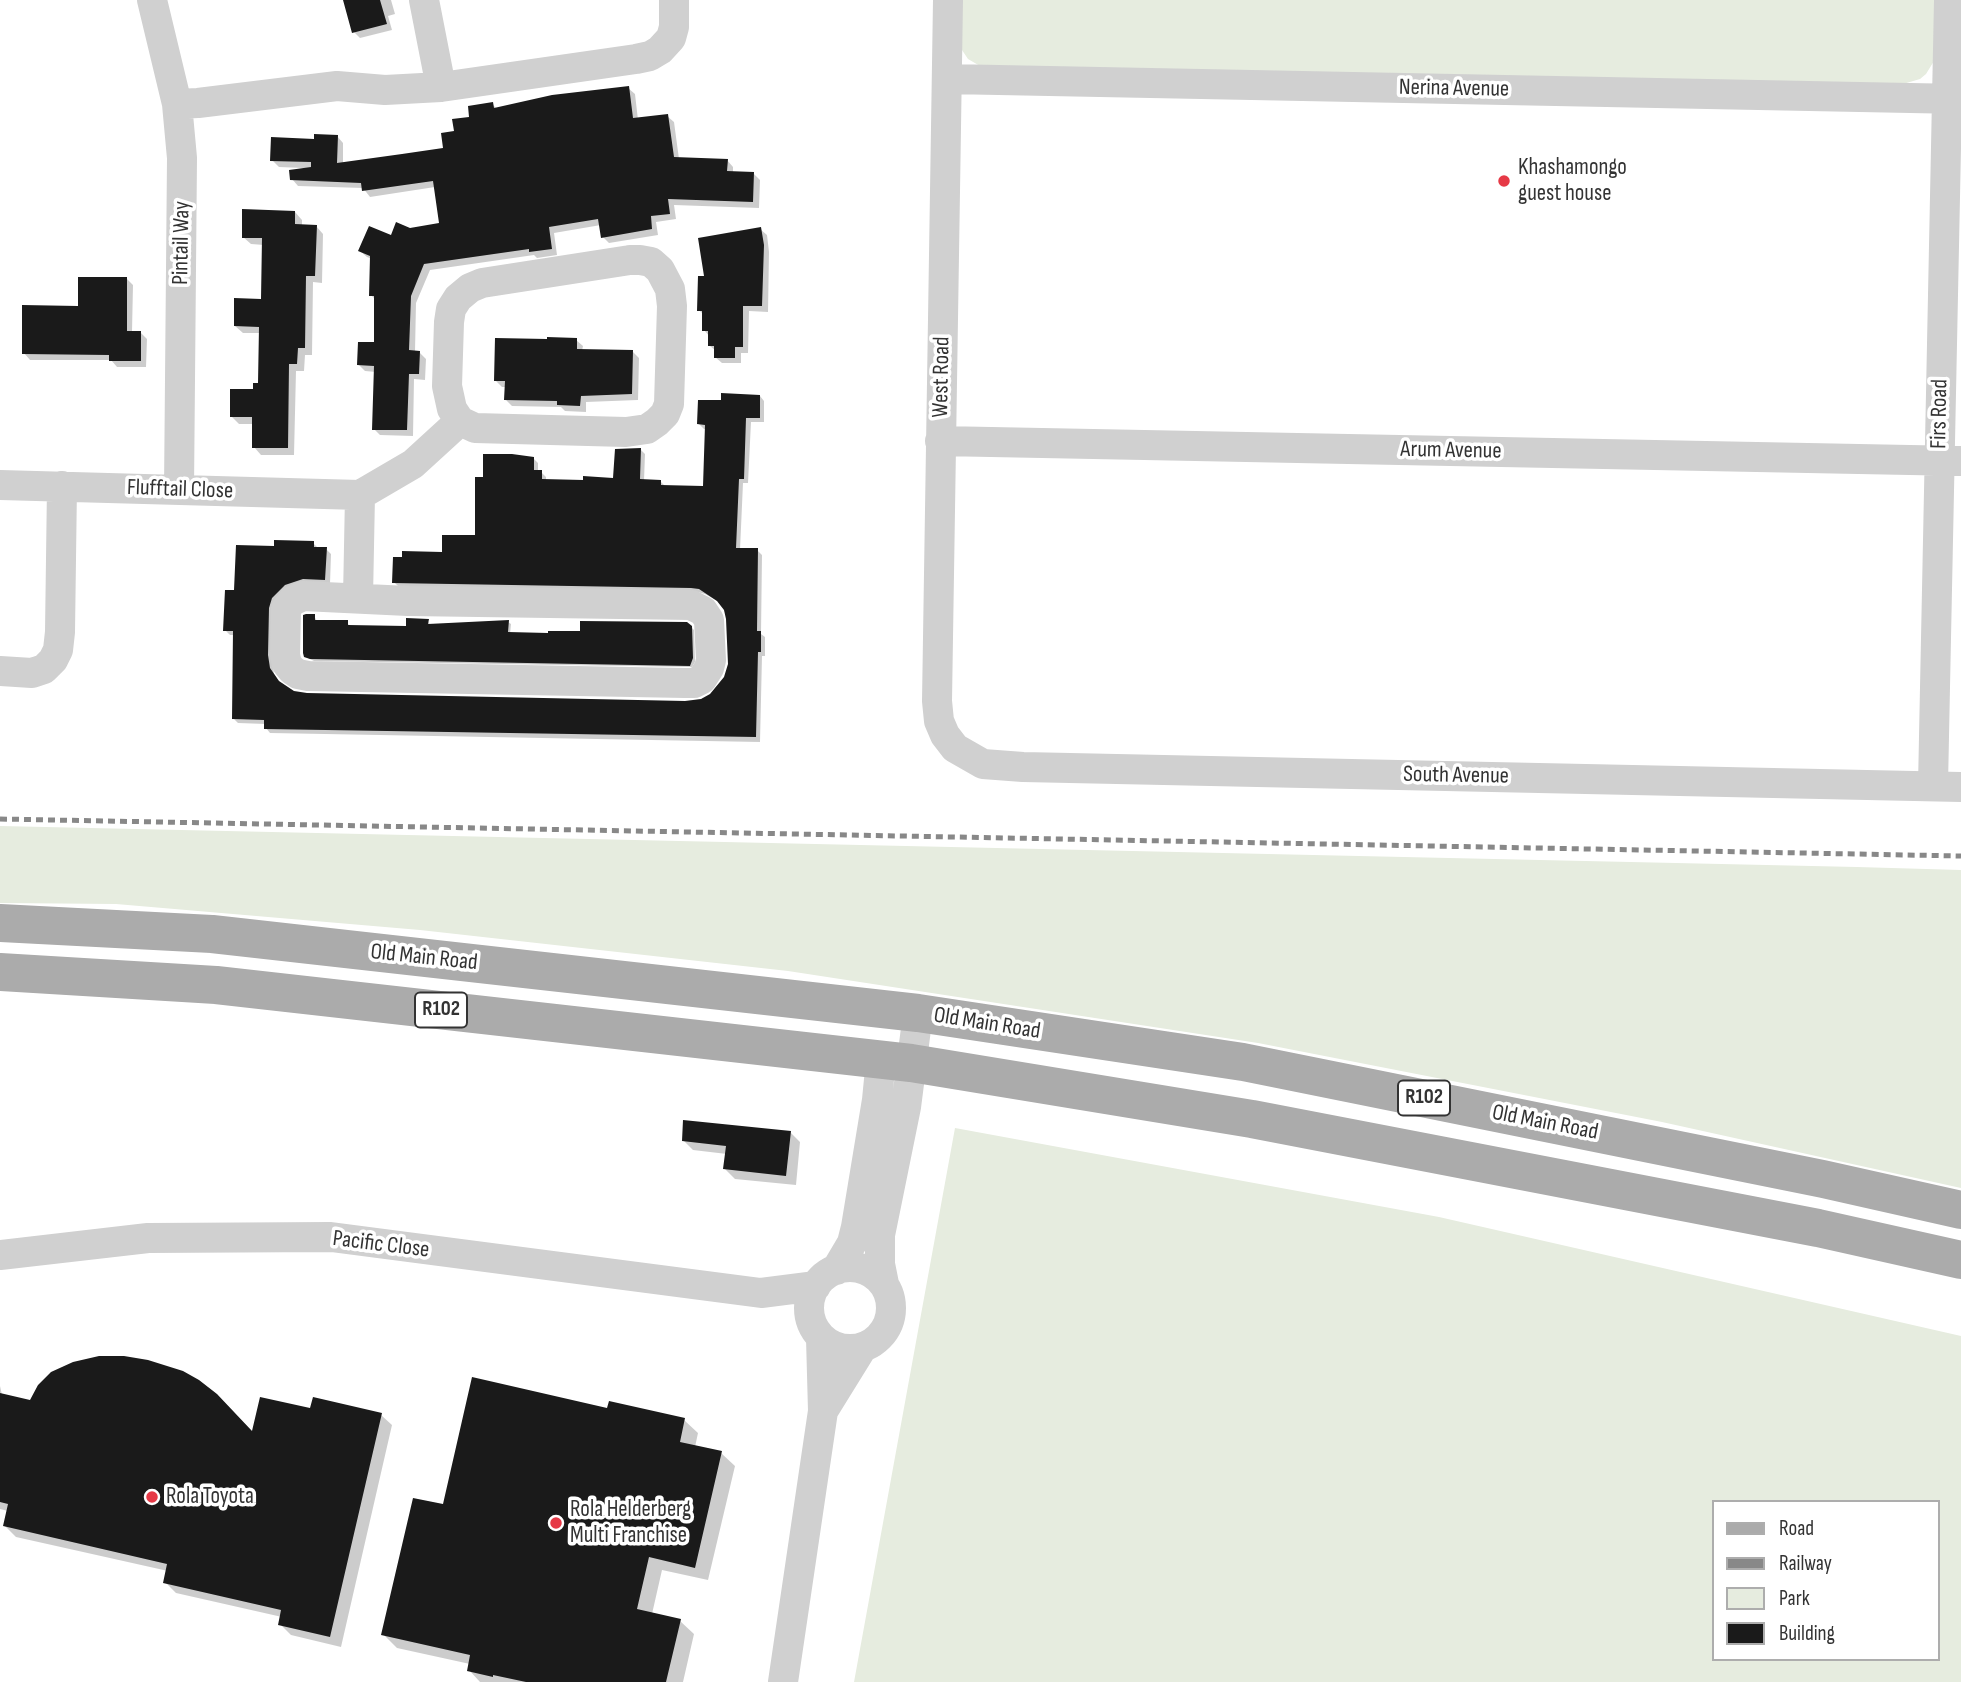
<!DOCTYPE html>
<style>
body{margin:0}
#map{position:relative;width:1961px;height:1682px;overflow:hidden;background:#fff;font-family:"Sofia Sans Condensed",sans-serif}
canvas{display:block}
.legend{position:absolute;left:1712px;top:1500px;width:228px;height:161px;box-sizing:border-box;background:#fff;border:2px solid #adadad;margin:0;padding:9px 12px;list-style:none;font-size:21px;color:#333}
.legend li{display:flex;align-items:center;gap:14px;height:35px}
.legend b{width:35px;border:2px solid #adadad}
</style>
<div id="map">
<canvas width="1961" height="1682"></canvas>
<ul class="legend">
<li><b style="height:9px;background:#ababab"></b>Road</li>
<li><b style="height:9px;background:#888"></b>Railway</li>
<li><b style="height:19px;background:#e6ecdf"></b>Park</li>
<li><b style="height:19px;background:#1a1a1a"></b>Building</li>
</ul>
</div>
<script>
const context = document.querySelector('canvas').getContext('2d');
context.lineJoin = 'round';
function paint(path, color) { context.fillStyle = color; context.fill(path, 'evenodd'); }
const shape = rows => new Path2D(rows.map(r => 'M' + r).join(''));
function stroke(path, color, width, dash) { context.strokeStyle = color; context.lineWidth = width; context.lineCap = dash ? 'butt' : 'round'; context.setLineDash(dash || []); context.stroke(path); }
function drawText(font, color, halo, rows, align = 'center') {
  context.font = font + ' "Sofia Sans Condensed",sans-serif'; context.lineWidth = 7; context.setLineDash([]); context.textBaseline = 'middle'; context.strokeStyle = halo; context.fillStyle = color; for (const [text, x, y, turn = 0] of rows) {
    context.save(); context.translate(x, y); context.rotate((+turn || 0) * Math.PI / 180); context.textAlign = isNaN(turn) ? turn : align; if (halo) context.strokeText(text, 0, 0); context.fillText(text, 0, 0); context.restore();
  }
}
paint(shape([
 [960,0,1936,0,1934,61,1926,74,1920,79,1903,84,980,66,968,59,962,50,960,41],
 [0,826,1857,867,1961,870,1961,1188,1662,1122,1258,1043,788,971,420,930,116,904,0,903],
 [955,1128,1439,1217,1961,1336,1961,1682,854,1682],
 [1714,1502,1938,1502,1938,1659,1714,1659]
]), '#e6ecdf');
paint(shape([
 [345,0,391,0,395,14,388,16,392,30,360,38,354,32],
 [628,88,635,94,638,120,667,116,674,122,679,159,727,160,733,167,733,173,753,173,760,180,759,208,674,205,676,219,656,222,658,235,609,243,603,237,601,225,554,233,557,255,537,258,534,255,430,270,416,303,415,352,419,352,426,359,425,380,414,379,413,436,380,435,374,429,376,372,365,371,359,365,375,344,376,300,371,295,372,259,367,257,360,251,410,229,441,224,435,187,370,197,363,188,298,186,292,179,303,169,303,168,279,167,272,160,315,140,337,136,343,143,343,164,445,149,456,133,471,118,492,104,497,109],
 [295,212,302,220,302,226,316,226,323,234,322,283,313,282,312,355,305,355,304,371,296,371,294,455,261,455,254,447,254,424,239,424,231,416,260,385,261,333,243,333,235,326,262,301,264,245,251,244,243,237],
 [760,229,767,235,769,252,768,312,749,311,748,353,741,353,741,363,722,363,715,357,716,351,710,346,710,337,704,330,704,315,699,310,706,278],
 [127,279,133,285,132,332,140,332,147,339,146,367,117,367,111,360,30,360,24,353,80,308],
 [576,340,583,346,582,351,633,352,639,358,638,400,586,402,586,412,565,411,561,407,512,406,506,400,506,387,502,387,495,380],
 [760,396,764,401,764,422,751,422,748,483,743,483,740,550,757,550,762,555,761,634,765,637,765,656,762,656,760,742,270,733,266,728,266,724,238,723,233,718,234,635,230,635,225,630,236,591,276,547,313,543,319,549,326,549,331,554,330,584,309,583,272,661,274,674,281,685,293,693,307,695,685,702,702,701,712,696,725,678,730,664,728,619,721,603,705,594,697,592,399,587,394,582,477,537,484,479,533,458,538,463,538,472,541,472,546,477,546,481,615,479,640,449,645,454,644,481,661,482,666,487,705,488,707,429,704,429,699,424,723,402],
 [314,616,317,621,347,622,350,627,408,627,428,621,430,625,508,622,511,624,510,634,550,635,691,627,694,630,695,662,692,667,314,661,308,658],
 [790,1132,800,1142,796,1185,735,1179,725,1169,727,1154,693,1150,683,1140],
 [0,1386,2,1395,31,1402,253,1434,312,1410,381,1415,392,1425,341,1647,291,1635,280,1624,282,1617,176,1593,165,1582,168,1571,16,1537,5,1526,8,1511,0,1509],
 [608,1410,684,1420,698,1433,695,1447,721,1453,735,1466,708,1580,662,1570,652,1614,680,1621,694,1634,683,1682,480,1682,469,1670,470,1664,397,1648,383,1634,444,1506]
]), '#0003');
paint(shape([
 [343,0,380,0,387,24,352,33],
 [629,86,633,118,668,114,674,157,728,159,727,171,754,172,753,202,668,199,670,214,651,216,652,229,601,238,598,219,549,227,552,249,529,252,529,249,424,264,411,296,409,350,420,351,419,374,409,374,407,430,372,430,374,366,357,365,358,342,374,342,374,296,369,296,370,256,358,251,369,226,391,235,396,222,410,228,439,223,433,181,362,191,361,183,290,180,289,170,311,167,311,162,270,161,271,137,314,139,314,134,338,135,337,163,402,154,443,148,441,133,454,131,452,119,469,117,468,106,493,102,494,108,552,95],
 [242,209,295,211,295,224,317,225,315,276,306,276,305,348,298,348,297,364,289,364,288,448,252,448,252,417,230,417,230,389,253,389,253,383,258,383,259,327,234,326,234,298,261,299,262,238,242,238],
 [761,227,764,245,762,306,743,306,743,347,735,347,735,358,714,358,714,346,708,346,708,331,702,331,702,311,697,311,698,276,704,276,698,238],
 [78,277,127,277,127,331,141,331,141,361,109,361,109,355,22,354,22,305,78,306],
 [547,337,577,338,577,349,633,350,632,394,581,396,580,406,557,405,557,401,504,400,505,381,494,381,495,338,547,339],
 [721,393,760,395,760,418,746,418,744,479,739,479,736,548,758,548,757,631,761,631,761,652,758,652,756,737,264,729,264,720,232,719,233,631,223,631,225,590,234,590,236,545,274,546,274,540,314,541,314,547,327,547,325,580,303,579,285,585,272,598,269,608,268,655,270,668,279,681,294,691,307,693,685,701,701,699,710,694,724,677,728,664,726,619,724,610,717,601,699,589,691,588,392,583,393,557,402,557,402,551,442,552,442,535,475,535,475,477,483,477,483,454,512,454,534,457,534,470,542,470,542,479,583,480,583,476,613,478,615,449,641,448,640,479,661,480,661,485,703,486,705,425,697,424,698,400,721,400],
 [306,614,315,614,315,620,348,620,348,625,406,626,406,618,429,619,428,624,509,620,508,632,548,633,548,631,580,631,580,621,687,622,692,626,693,658,690,666,310,659,304,657,303,653,303,615],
 [683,1120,791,1131,786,1176,723,1169,726,1146,682,1141],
 [99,1356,124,1356,148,1360,183,1371,199,1380,217,1394,252,1431,260,1397,310,1408,313,1397,382,1413,330,1637,278,1625,281,1610,163,1583,167,1564,3,1526,8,1504,0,1502,0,1393,30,1400,38,1385,51,1372,73,1362],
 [472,1377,607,1408,609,1401,685,1418,680,1442,722,1451,695,1568,649,1557,637,1609,681,1619,666,1682,526,1682,493,1675,493,1677,467,1671,470,1655,381,1635,413,1498,443,1504]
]), '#1a1a1a');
stroke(shape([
 [152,0,177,104,182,158,179,490],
 [424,0,441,87],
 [948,0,937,701,939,721,945,735,955,748,983,764,1023,767,1961,787],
 [948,79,1961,99],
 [177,104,198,103,337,86,385,90,441,87,636,59,650,56,660,50,671,38,674,27,674,0],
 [630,260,640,260,651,262,660,270,670,289,672,306,669,404,665,414,657,422,647,429,626,432,475,428,460,421,452,409,447,386,449,322,451,309,458,298,470,288,482,283,630,260],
 [940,441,1961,461],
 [0,485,360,495,413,464,460,421],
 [303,596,408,601,691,605,703,611,709,620,711,660,709,668,702,679,694,683,685,683,308,676,298,674,292,670,287,664,285,655,286,609,292,601,303,596],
 [358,598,360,495],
 [0,671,32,673,44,669,53,660,58,650,60,632,62,486],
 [1933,786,1949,0],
 [0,1255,148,1238,331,1237,761,1293,816,1286],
 '809 1308a41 41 0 1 1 82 0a41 41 0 1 1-82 0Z',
 [836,1270,852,1243,856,1227,877,1100,881,1059],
 [884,1284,880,1264,880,1235,906,1107,918,1013],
 [823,1411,862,1348],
 [783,1682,823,1411,821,1338]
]), '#d0d0d0', 30);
stroke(shape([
 [0,923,212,934,918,1013,1243,1062,1823,1179,1961,1210],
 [0,972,216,985,911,1063,1252,1119,1818,1228,1961,1260]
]), '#ababab', 38);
stroke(shape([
 [0,819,1961,856]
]), '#888', 5, [7, 5]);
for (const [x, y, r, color] of [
 [1504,181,7,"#e63946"],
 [152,1497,7,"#e63946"],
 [556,1523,7,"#e63946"]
]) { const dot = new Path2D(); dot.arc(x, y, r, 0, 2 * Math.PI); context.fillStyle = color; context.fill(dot); stroke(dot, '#fff', 2.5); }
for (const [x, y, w] of [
 [441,1010,52],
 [1424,1098,52]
]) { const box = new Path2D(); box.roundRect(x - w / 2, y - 17.5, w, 35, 5); context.fillStyle = '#fff'; context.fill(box); stroke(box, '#333', 2); }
drawText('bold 21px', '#333', null, [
 ["R102",441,1010],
 ["R102",1424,1098]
]);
drawText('23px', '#333', '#fff', [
 ["Nerina Avenue",1454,89,1],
 ["Pintail Way",182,243,-89],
 ["West Road",942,377,-89],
 ["Firs Road",1940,414,-89],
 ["Arum Avenue",1451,451,1],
 ["Flufftail Close",180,490,2],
 ["South Avenue",1456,776,1],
 ["Old Main Road",424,958,6],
 ["Old Main Road",987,1024,9],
 ["Old Main Road",1545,1123,11],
 ["Pacific Close",381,1245,7]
]);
drawText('23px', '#333', '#fff', [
 ["Khashamongo",1518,168],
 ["guest house",1518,194],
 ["Rola Toyota",166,1497],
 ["Rola Helderberg",570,1510],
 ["Multi Franchise",570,1536]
], 'left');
</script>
